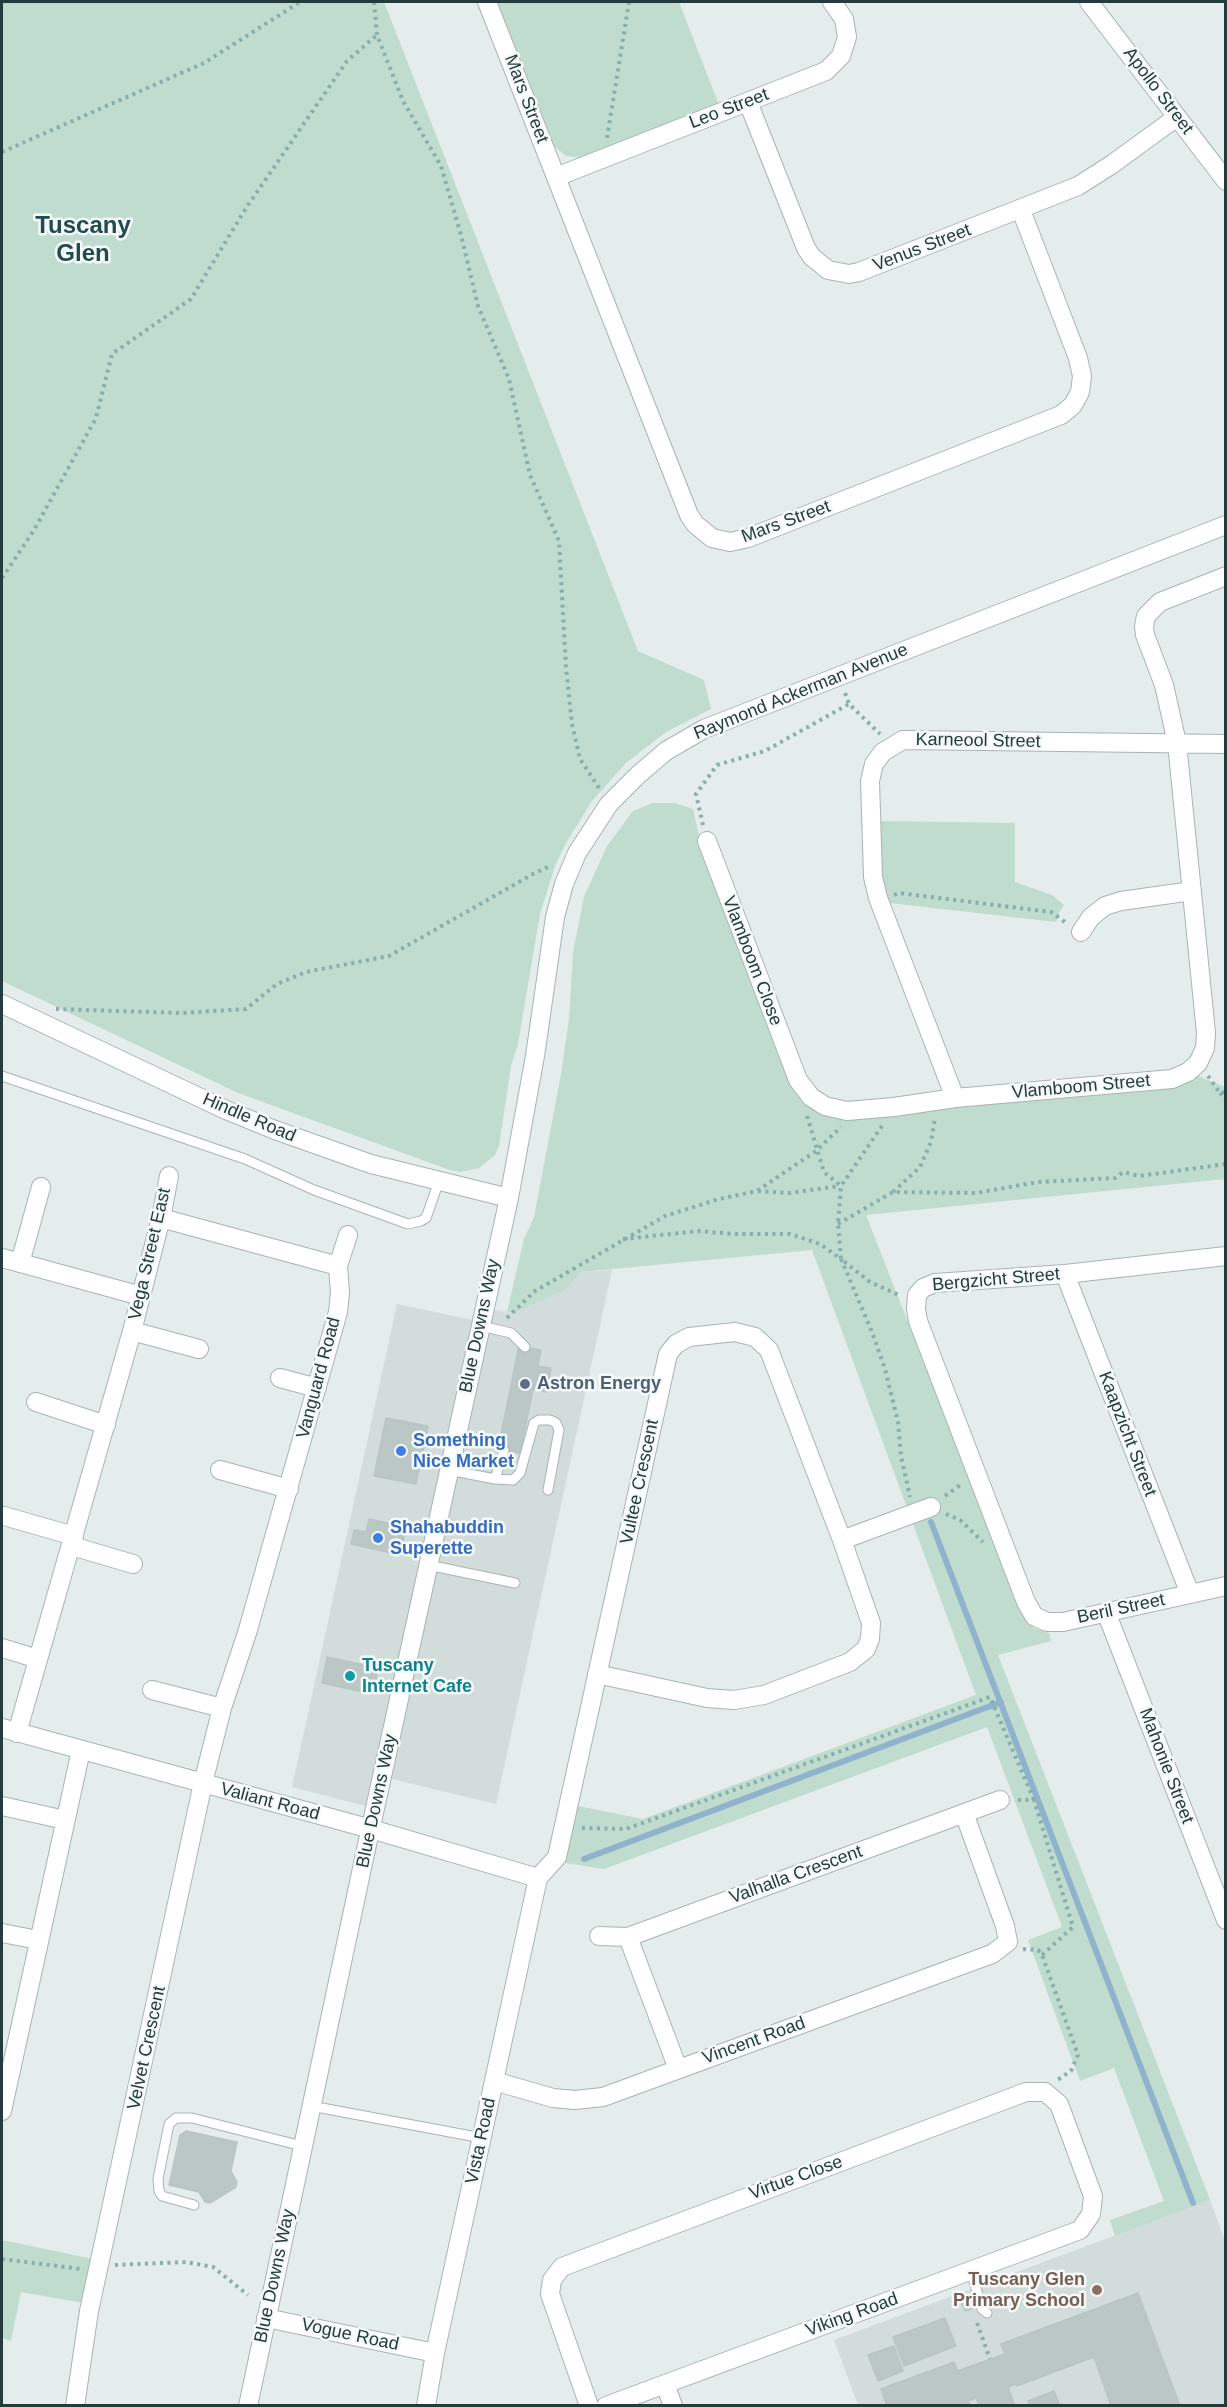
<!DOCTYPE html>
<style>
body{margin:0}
#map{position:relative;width:1227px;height:2407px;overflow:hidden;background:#e4edeb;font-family:Arial,sans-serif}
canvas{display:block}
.frame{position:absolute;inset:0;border:3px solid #253c3d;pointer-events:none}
</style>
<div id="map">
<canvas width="1227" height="2407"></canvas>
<div class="frame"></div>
</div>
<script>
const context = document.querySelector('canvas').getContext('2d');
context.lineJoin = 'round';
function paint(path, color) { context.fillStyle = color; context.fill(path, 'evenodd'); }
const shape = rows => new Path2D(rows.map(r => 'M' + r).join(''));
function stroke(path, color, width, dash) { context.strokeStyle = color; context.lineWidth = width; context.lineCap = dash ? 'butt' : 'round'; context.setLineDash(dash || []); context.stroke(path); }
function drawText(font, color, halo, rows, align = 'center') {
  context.font = font + ' Arial,sans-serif'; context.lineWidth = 5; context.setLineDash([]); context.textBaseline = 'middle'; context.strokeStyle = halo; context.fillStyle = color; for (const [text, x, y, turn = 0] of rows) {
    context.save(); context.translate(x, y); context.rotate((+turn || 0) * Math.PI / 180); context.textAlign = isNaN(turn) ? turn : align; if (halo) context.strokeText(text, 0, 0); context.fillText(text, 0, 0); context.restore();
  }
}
paint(shape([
 [612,1270,496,1804,384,1777,377,1809,292,1787,397,1304,483,1322,486,1309,514,1313,567,1286,581,1272],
 [1210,2200,1225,2241,1225,2405,858,2405,834,2340]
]), '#d2dcdb');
paint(shape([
 [2,2,384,2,638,651,704,680,711,709,666,732,626,763,592,801,566,843,555,866,540,914,518,1044,511,1066,499,1146,495,1155,479,1168,460,1172,450,1170,238,1093,2,981],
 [496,2,679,2,719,105,582,158,566,156,554,146,550,139],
 [653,803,675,803,693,809,701,845,791,1084,857,1118,1181,1085,1198,1076,1225,1087,1225,1179,866,1215,1023,1616,1034,1628,1049,1633,1051,1641,998,1655,1210,2200,1115,2236,1110,2220,1164,2201,1114,2068,1080,2081,1028,1940,1062,1927,987,1727,604,1869,565,1863,578,1806,643,1819,976,1695,812,1250,581,1272,566,1289,514,1313,507,1312,524,1239,534,1217,561,1074,569,1019,573,952,584,897,607,846,633,811],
 [879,821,1015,823,1015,882,1052,895,1064,905,1059,913,1056,922,889,903,880,867],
 [2,2240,93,2259,83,2303,21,2292,11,2341,2,2338]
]), '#bfdccf');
stroke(shape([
 [931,1522,1193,2203],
 [584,1859,1001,1702]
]), '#90b2cd', 6);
const building = shape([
 [519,1346,541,1350,538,1366,551,1368,547,1392,533,1389,520,1453,498,1449,519,1346],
 [386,1418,428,1426,416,1484,374,1476,386,1418],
 [369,1519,406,1527,400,1555,351,1544,354,1530,366,1532,369,1519],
 [327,1657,378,1668,373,1694,322,1683,327,1657],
 [186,2131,237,2142,231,2171,237,2182,236,2187,210,2203,205,2202,199,2192,169,2185,180,2135,186,2131],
 [1138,2293,1180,2406,1111,2406,1094,2357,1017,2386,1016,2384,1008,2387,1015,2406,979,2406,976,2398,968,2401,970,2405,968,2406,887,2406,881,2389,954,2362,957,2371,1005,2354,1001,2344,1138,2293],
 [973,2296,977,2307,965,2311,961,2301,973,2296],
 [945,2318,956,2346,904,2366,893,2337,945,2318],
 [894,2346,903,2371,878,2381,868,2355,894,2346],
 [1054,2391,1060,2406,1030,2406,1028,2401,1054,2391]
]);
paint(building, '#bac7c5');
stroke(building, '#b7c6c4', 1.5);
const service = shape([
 [2,1076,245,1159,314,1190,408,1224,421,1221,426,1218,439,1181],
 [481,1326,511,1333,525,1347],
 [449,1470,495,1479,513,1480,520,1473,534,1423,539,1420,550,1420,556,1423,559,1430,548,1490],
 [495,1479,504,1450],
 [428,1565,515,1583],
 [311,2106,482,2138],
 [194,2205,162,2196,159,2191,158,2179,169,2124,176,2118,192,2118,302,2146],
 [971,2271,982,2309,987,2313]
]);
const minor = shape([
 [487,2,689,515,695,524,712,538,730,542,748,538,1061,415,1073,405,1080,392,1082,376,1078,358,1021,210],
 [1089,2,1226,181],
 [748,102,806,248,812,257,828,270,849,274,859,272,1078,186,1111,165,1177,117],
 [556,177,826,71,841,56,847,37,844,19,832,2],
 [707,841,798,1080,811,1097,825,1106,847,1111,894,1107,955,1098,1172,1079,1188,1072,1198,1063,1205,1048,1206,1033,1177,743,1164,685,1145,635,1144,626,1146,616,1160,602,1226,576],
 [1081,932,1091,917,1105,906,1121,901,1192,891],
 [955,1098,878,898,873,877,870,781,874,764,883,752,903,740,1226,744],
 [161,1218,338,1266],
 [1226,1256,1065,1274,935,1283,923,1288,917,1295,916,1309,918,1321,1026,1602,1034,1616,1047,1622,1063,1622,1226,1586],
 [2,1258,141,1296],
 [20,1263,41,1187],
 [1065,1274,1190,1594],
 [132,1331,199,1349],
 [280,1378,317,1388],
 [36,1402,106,1425],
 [220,1470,289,1489],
 [4,1516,74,1536],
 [842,1540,931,1507],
 [72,1546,133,1564],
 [1106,1612,1226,1920],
 [2,1648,38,1659],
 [152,1690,222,1708],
 [2,1728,371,1829,538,1878],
 [17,1733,132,1331,161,1218,169,1176],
 [2,1806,65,1820],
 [2,1933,38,1940],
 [599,1936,628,1937,1000,1800],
 [628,1937,678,2069],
 [494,2081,553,2098,575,2100,603,2097,992,1954,1008,1942,1005,1926,964,1813],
 [2,2111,81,1750],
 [266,2318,435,2353],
 [665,2384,673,2406],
 [75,2406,89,2311,203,1783,222,1708,247,1633,338,1312,340,1293,338,1266,348,1235],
 [426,2406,435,2353,538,1878,557,1857,668,1354,676,1344,689,1337,735,1332,755,1337,769,1350,842,1540,871,1623,870,1639,866,1649,850,1662,764,1695,734,1700,707,1698,597,1674],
 [589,2406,550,2294,552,2280,562,2267,1026,2092,1045,2092,1059,2104,1093,2196,1091,2214,1080,2230,606,2406]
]);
const tertiary = shape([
 [2,1004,226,1110,275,1130,371,1164,509,1198],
 [248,2406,365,1854,509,1198,535,1056,555,917,564,884,577,853,609,804,638,775,666,751,704,729,1226,525]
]);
stroke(service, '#a7b4b3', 11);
stroke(minor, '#a7b4b3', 20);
stroke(tertiary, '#a7b4b3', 20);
stroke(shape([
 [374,2,377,35,403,101,441,166,461,235,478,306,509,379,530,475,559,541,566,668,572,724,580,759,599,788],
 [607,138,629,2],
 [2,152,204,63,300,2],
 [2,578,34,530,96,418,112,354,191,299,246,208,347,61,377,35],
 [845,693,849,704,880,734],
 [703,825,696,794,717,765,765,751,849,704],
 [894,895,899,893,1051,912,1068,924],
 [56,1009,182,1013,246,1009,277,984,306,972,389,956,533,874,552,865],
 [1208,1076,1220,1093,1226,1092],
 [1220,1093,1226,1100],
 [807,1116,824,1172,841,1186],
 [882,1126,841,1186,838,1224,841,1259,870,1282,901,1296],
 [758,1191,789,1193,840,1186],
 [893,1192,920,1167,931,1142,935,1118],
 [838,1224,893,1192,976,1193,1038,1182,1115,1178,1123,1172,1139,1176,1226,1164],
 [623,1239,699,1231,733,1234,790,1234,820,1244,841,1259,872,1332,885,1369,898,1422,901,1456,910,1497],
 [507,1318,535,1291,665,1216,719,1199,757,1191,816,1151,841,1127],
 [945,1496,963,1483],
 [946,1514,960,1520,983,1542],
 [1018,1800,1034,1800,1073,1927,1042,1955],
 [582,1828,626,1829,990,1697,1034,1800],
 [1023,1949,1038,1950,1042,1955,1078,2055,1071,2071,1056,2081],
 [2,2259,81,2269],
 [115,2265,186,2262,213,2267,248,2295],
 [977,2323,990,2359]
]), '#87aead', 4, [3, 4.5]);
stroke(service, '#fff', 9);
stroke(minor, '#fff', 18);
stroke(tertiary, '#fff', 18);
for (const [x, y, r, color] of [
 [525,1384,6,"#5c6f8a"],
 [401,1451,6,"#3f7fe0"],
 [378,1538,6,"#3f7fe0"],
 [350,1676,6,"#0f9aa8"],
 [1097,2290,6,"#8d6e63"]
]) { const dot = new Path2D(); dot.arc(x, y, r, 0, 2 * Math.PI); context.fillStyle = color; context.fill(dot); stroke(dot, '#f5f9f8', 2); }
drawText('18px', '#253c3d', '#f5f9f8', [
 ["Apollo Street",1158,91,53],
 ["Mars Street",526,99,69],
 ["Leo Street",729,109,-21],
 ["Venus Street",922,248,-21],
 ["Mars Street",786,522,-20],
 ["Raymond Ackerman Avenue",801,692,-22],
 ["Karneool Street",978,741,1],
 ["Vlamboom Close",752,961,69],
 ["Vlamboom Street",1081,1087,-5],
 ["Hindle Road",249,1118,23],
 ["Vega Street East",150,1254,-77],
 ["Bergzicht Street",996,1280,-5],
 ["Blue Downs Way",480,1326,-78],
 ["Vanguard Road",319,1378,-75],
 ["Kaapzicht Street",1127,1434,69],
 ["Vultee Crescent",640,1482,-78],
 ["Beril Street",1121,1609,-12],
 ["Mahonie Street",1166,1766,69],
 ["Blue Downs Way",377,1801,-78],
 ["Valiant Road",270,1802,15],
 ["Valhalla Crescent",796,1875,-20],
 ["Vincent Road",754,2041,-20],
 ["Velvet Crescent",147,2048,-78],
 ["Vista Road",481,2141,-78],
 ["Virtue Close",796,2178,-20],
 ["Blue Downs Way",275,2276,-78],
 ["Viking Road",852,2315,-20],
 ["Vogue Road",350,2335,12]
]);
drawText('bold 18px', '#4e5e75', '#f5f9f8', [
 ["Astron Energy",537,1384]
], 'left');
drawText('bold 18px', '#366cbe', '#f5f9f8', [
 ["Something",413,1441],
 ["Nice Market",413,1462],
 ["Shahabuddin",390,1528],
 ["Superette",390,1549]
], 'left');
drawText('bold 18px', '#0d838f', '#f5f9f8', [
 ["Tuscany",362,1666],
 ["Internet Cafe",362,1687]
], 'left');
drawText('bold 18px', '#785e54', '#f5f9f8', [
 ["Tuscany Glen",1085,2280],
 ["Primary School",1085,2301]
], 'right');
drawText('bold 24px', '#224b4e', '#f5f9f8', [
 ["Tuscany",83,226],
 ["Glen",83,254]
]);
</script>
